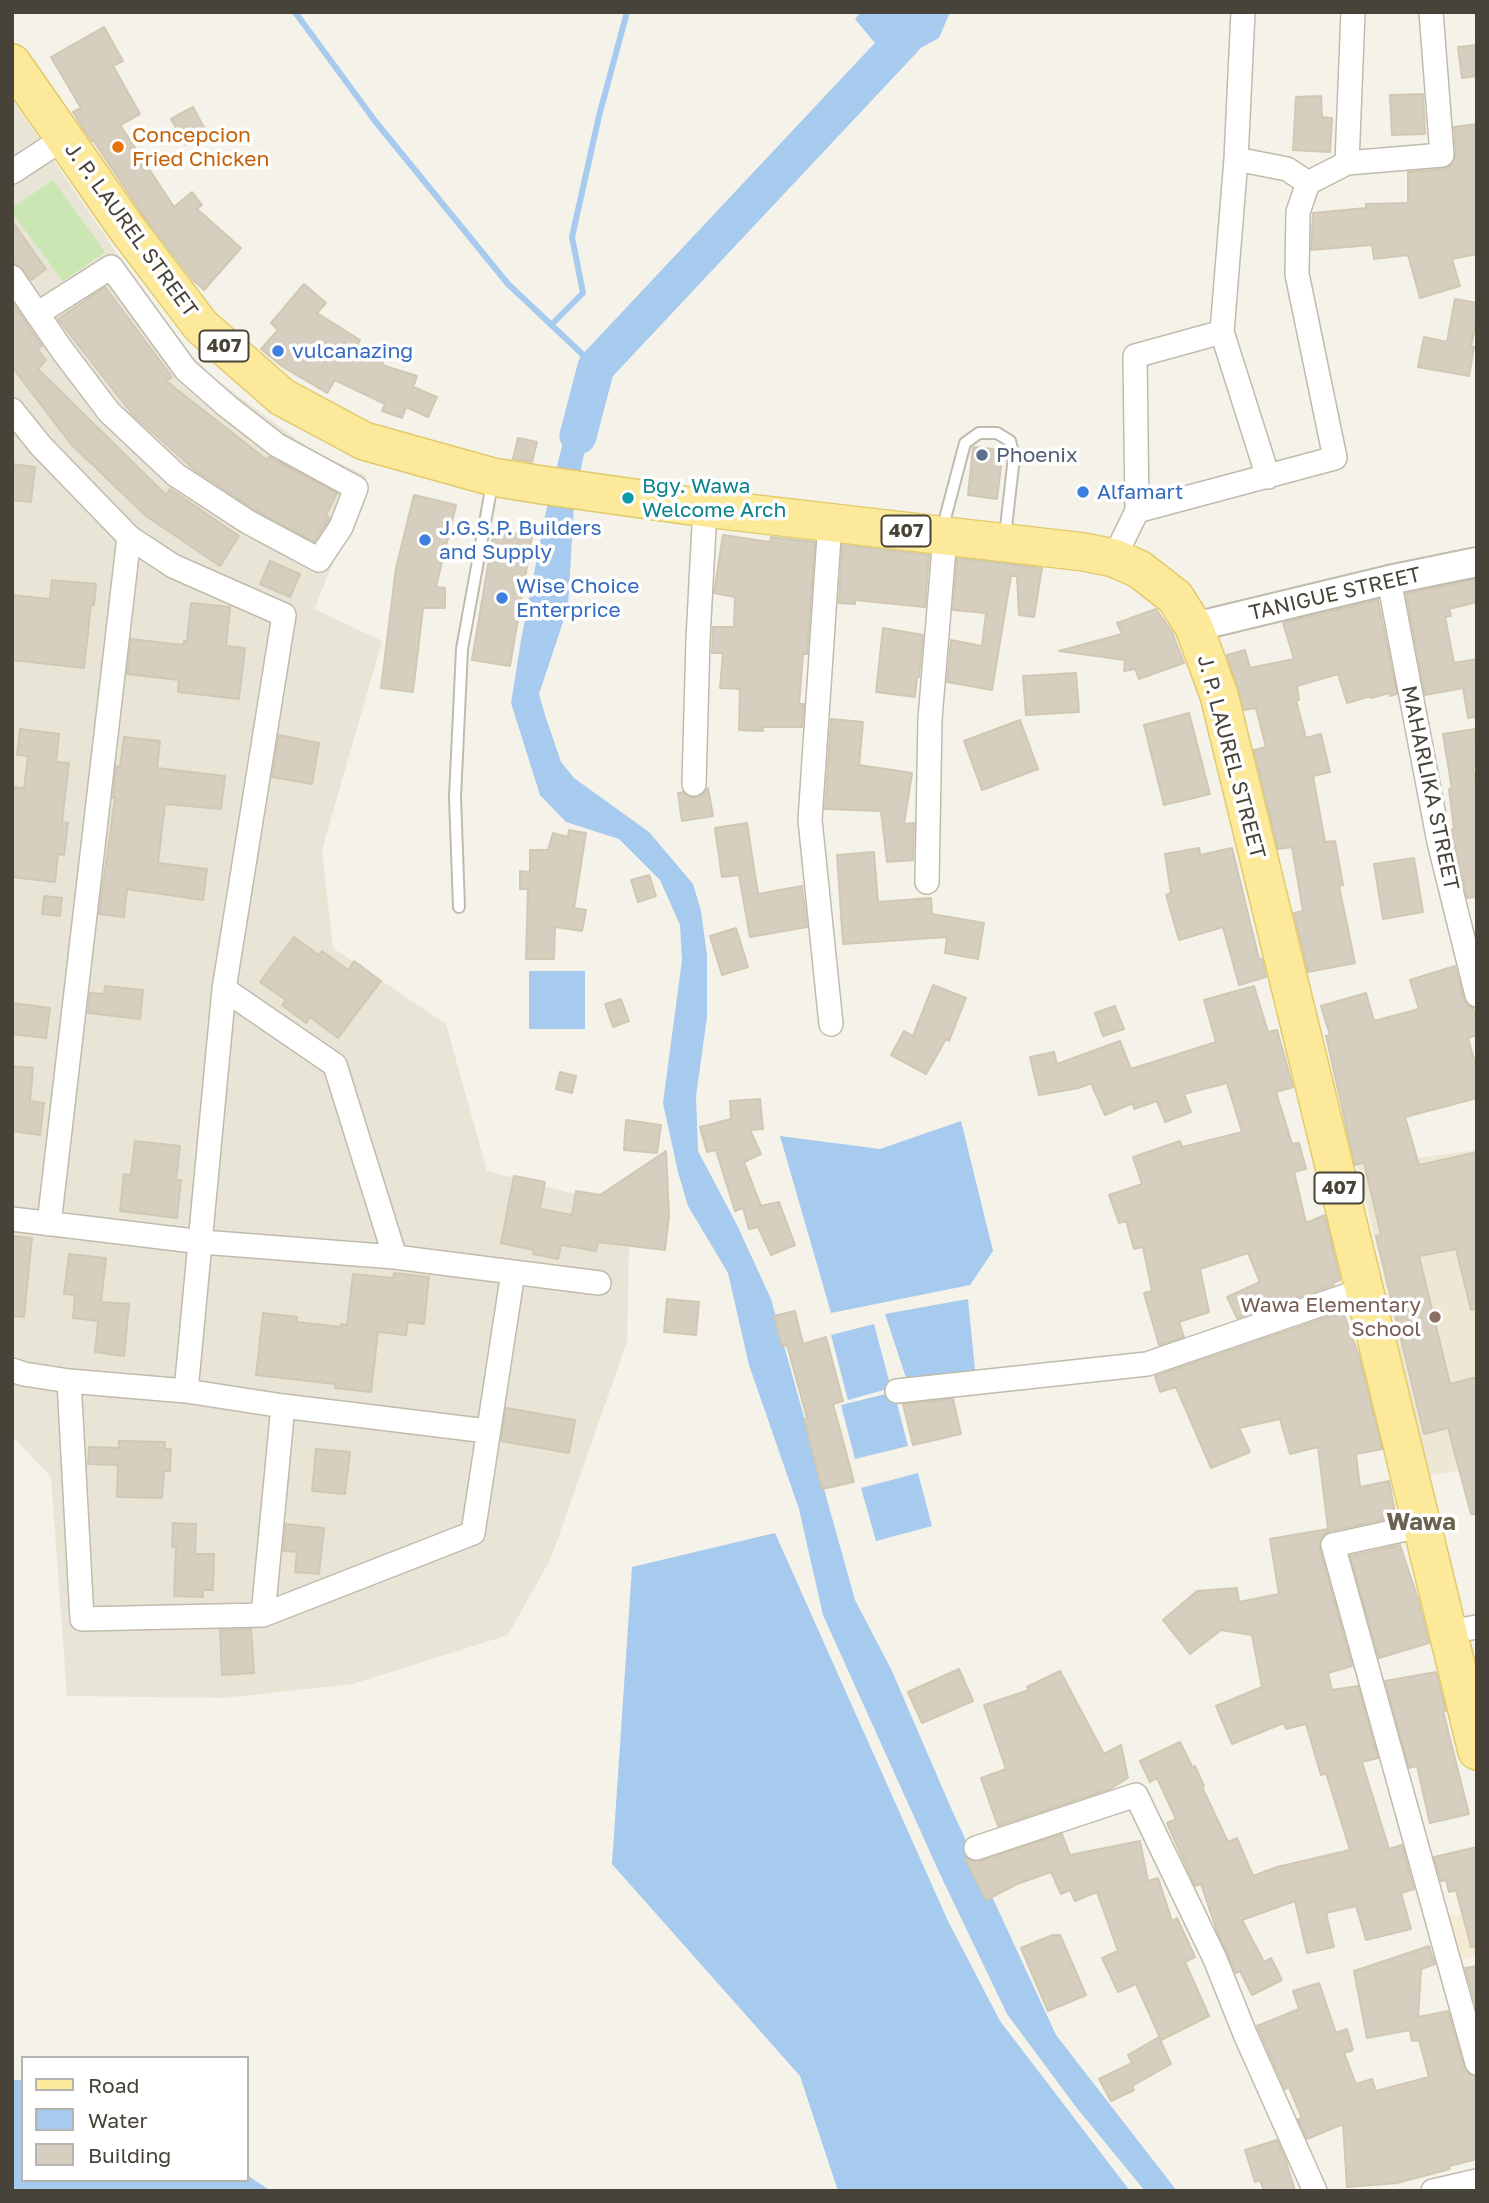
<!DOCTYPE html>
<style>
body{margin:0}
#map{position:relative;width:1489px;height:2203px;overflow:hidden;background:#f4f2e9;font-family:"Golos Text",sans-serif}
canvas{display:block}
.frame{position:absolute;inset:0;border:14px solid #484338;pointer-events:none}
.legend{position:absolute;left:21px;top:2056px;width:228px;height:126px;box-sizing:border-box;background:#fff;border:2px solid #b6b4af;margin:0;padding:9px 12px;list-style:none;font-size:21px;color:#484338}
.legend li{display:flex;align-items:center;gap:14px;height:35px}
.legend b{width:35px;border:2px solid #b6b4af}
</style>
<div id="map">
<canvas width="1489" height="2203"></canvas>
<div class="frame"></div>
<ul class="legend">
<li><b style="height:9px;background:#fcea9a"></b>Road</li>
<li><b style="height:19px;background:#a7caef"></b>Water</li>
<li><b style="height:19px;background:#d6cfbf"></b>Building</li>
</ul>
</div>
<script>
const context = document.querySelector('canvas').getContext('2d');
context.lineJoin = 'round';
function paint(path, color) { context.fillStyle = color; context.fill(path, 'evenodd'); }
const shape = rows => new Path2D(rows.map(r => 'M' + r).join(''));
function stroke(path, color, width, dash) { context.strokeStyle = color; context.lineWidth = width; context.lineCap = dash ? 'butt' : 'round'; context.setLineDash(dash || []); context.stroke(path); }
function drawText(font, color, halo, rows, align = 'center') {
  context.font = font + ' "Golos Text",sans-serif'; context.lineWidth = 7; context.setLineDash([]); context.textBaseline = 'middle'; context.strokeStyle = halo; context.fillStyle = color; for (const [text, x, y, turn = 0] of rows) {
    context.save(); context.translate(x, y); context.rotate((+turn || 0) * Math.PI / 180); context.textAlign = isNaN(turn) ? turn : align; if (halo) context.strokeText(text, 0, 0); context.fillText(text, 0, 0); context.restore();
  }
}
paint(shape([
 [12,99,178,343,217,380,311,450,367,476,315,608,306,605,382,641,322,850,333,948,446,1024,487,1171,630,1209,627,1342,551,1558,508,1635,353,1684,224,1698,67,1696,51,1477,12,1436,12,369,57,425,12,362]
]), '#e8e5d7');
paint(shape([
 [1477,1911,1477,1956,1457,1960,1448,1917]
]), '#f5ebd5');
paint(shape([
 [1477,1150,1477,1467,1429,1476,1358,1166]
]), '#ede8d3');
paint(shape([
 [53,180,105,252,63,281,12,213,12,208]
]), '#cae7b3');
paint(shape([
 [861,12,950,12,939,38,911,53,874,42,855,19],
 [598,384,574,504,568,607,539,694,545,715,561,762,574,778,649,832,693,884,701,911,707,955,707,1017,696,1096,698,1151,737,1225,771,1299,855,1600,891,1669,951,1808,1056,2035,1177,2191,1145,2191,1076,2107,1007,2014,939,1872,823,1615,799,1509,749,1365,728,1273,688,1206,678,1172,663,1103,682,960,680,925,660,880,619,839,566,822,540,795,511,703,521,640,547,507,573,401],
 [529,971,585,971,585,1029,529,1029],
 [961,1121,993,1251,970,1285,831,1313,780,1136,880,1149],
 [968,1299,975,1370,908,1384,885,1314],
 [874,1324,891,1388,848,1400,831,1335],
 [894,1392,908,1446,855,1459,841,1405],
 [918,1473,932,1526,876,1541,861,1488],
 [775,1533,948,1921,1000,2021,1130,2191,838,2191,800,2076,612,1864,632,1567],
 [12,2080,23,2080,23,2180,247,2180,247,2175,271,2191,12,2191]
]), '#a7caef');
stroke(shape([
 [295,12,375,121,508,284,596,367],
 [551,325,583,293,572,237,599,116,627,12]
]), '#a7caef', 6);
stroke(shape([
 [578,436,596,367,904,39,925,12]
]), '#a7caef', 37);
const building = shape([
 [104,27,123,61,113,66,140,114,120,125,174,207,192,192,202,205,197,209,241,248,204,290,192,279,145,218,93,140,92,141,81,125,73,112,81,108,51,57,104,27],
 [1477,45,1477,76,1462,78,1458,47,1477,45],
 [1423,94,1425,134,1392,135,1390,95,1423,94],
 [1321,96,1322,117,1332,118,1330,152,1293,150,1296,97,1321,96],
 [193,107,207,133,186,145,171,119,193,107],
 [1477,124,1477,254,1452,259,1460,286,1420,298,1408,255,1374,259,1372,245,1311,250,1313,213,1366,208,1366,204,1408,203,1408,172,1443,169,1450,166,1456,155,1454,127,1477,124],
 [12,221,46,269,31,280,23,269,12,263,12,221],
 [304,284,326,303,317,313,360,340,355,349,383,362,382,365,417,376,413,387,437,397,428,417,406,407,402,418,382,411,385,404,335,380,327,393,283,367,261,349,278,330,271,323,304,284],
 [105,287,172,377,166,381,267,460,269,457,337,493,326,515,330,518,314,542,255,510,196,471,133,415,58,319,105,287],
 [1455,299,1477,303,1477,318,1471,346,1474,347,1469,376,1418,367,1424,337,1447,342,1455,299],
 [12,302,42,346,37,349,46,360,38,369,166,495,170,489,239,536,220,566,146,516,71,444,12,367,12,302],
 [518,438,537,442,532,462,513,459,518,438],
 [973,447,1003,450,997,499,968,495,973,447],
 [12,464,35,467,31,502,12,500,12,464],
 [414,495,456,505,436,587,445,588,445,608,423,608,413,692,381,688,396,568,414,495],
 [494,530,532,536,510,666,472,660,494,530],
 [723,535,770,542,771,537,815,542,807,654,803,654,799,704,804,704,802,727,763,727,763,731,739,730,740,689,720,688,723,653,712,653,713,627,734,627,735,597,714,593,723,535],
 [842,545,929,555,925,607,855,600,855,604,839,603,842,545],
 [957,558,1042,568,1034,617,1019,615,1017,576,1011,576,992,690,947,682,951,640,982,646,986,613,953,610,957,558],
 [270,561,300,574,290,597,260,584,270,561],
 [1477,579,1477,602,1449,609,1451,616,1445,617,1454,663,1477,659,1477,717,1468,718,1463,688,1425,695,1406,594,1477,579],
 [52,580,96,584,94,605,91,605,84,668,12,660,12,595,50,599,52,580],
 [1378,600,1397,694,1390,696,1389,693,1371,698,1371,696,1347,703,1338,674,1297,686,1299,700,1296,700,1306,738,1321,734,1330,772,1313,776,1325,842,1335,841,1343,885,1339,886,1355,963,1308,972,1294,913,1303,911,1292,847,1278,849,1254,750,1266,747,1256,708,1244,710,1227,655,1245,650,1250,668,1294,659,1283,623,1378,600],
 [191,603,230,607,226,646,245,648,239,699,178,692,179,680,127,674,131,639,183,645,184,641,187,641,191,603],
 [1156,609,1172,632,1184,663,1139,679,1135,669,1124,671,1125,660,1059,651,1122,634,1117,623,1156,609],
 [883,628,923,635,919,677,917,677,915,697,876,692,883,628],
 [1076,673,1079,712,1026,715,1023,676,1076,673],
 [1189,713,1210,794,1164,805,1144,725,1189,713],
 [831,719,863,722,859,765,912,773,904,824,914,823,913,860,887,862,881,811,825,809,831,719],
 [1020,720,1038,769,982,790,964,741,1020,720],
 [20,729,59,734,56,762,69,763,62,822,68,823,64,855,58,854,55,882,12,877,12,787,24,788,28,756,17,755,20,729],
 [1475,729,1477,766,1473,767,1477,795,1477,897,1467,898,1451,830,1454,829,1449,789,1452,789,1443,734,1475,729],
 [279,735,319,743,312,784,272,777,279,735],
 [124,737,160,741,157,768,225,776,221,809,165,804,158,863,207,869,203,900,127,889,124,917,99,914,115,798,113,798,116,766,120,767,124,737],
 [708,788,713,816,682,821,678,793,683,792,694,798,701,796,708,788],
 [747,823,758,894,802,886,807,927,750,937,739,875,722,877,715,828,747,823],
 [569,830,586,833,574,908,586,910,582,931,555,927,554,959,526,959,528,889,520,889,520,871,530,872,530,850,548,850,553,833,568,837,569,830],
 [1199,848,1200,855,1232,848,1259,959,1262,959,1266,977,1239,985,1223,927,1179,940,1166,895,1171,893,1165,854,1199,848],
 [874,852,878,902,931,898,932,914,984,923,978,959,945,953,947,937,843,944,837,855,874,852],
 [1414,858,1423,912,1383,919,1374,864,1414,858],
 [649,875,656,896,638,902,631,880,649,875],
 [44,896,62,898,60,916,42,914,44,896],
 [736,928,748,967,722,975,710,936,736,928],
 [294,937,319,955,322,951,348,970,354,961,381,981,338,1038,310,1017,306,1023,282,1005,286,1000,260,982,294,937],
 [1455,966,1464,999,1467,1005,1473,1008,1477,1021,1477,1035,1468,1038,1477,1070,1477,1098,1405,1117,1419,1165,1477,1152,1477,1309,1471,1310,1456,1249,1419,1256,1450,1384,1477,1377,1477,1514,1471,1514,1448,1428,1424,1434,1376,1236,1381,1235,1364,1163,1355,1165,1326,1036,1330,1035,1321,1006,1366,993,1374,1021,1419,1009,1410,980,1455,966],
 [933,985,966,998,949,1041,946,1039,926,1074,891,1055,904,1031,913,1036,933,985],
 [105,986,143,990,140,1019,88,1013,90,993,104,994,105,986],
 [1254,986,1268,1032,1277,1030,1293,1087,1276,1092,1292,1144,1299,1143,1306,1169,1294,1172,1306,1223,1325,1215,1340,1280,1333,1283,1334,1285,1237,1318,1227,1297,1260,1282,1248,1253,1200,1269,1209,1312,1179,1322,1184,1337,1159,1345,1144,1293,1152,1291,1143,1247,1134,1249,1126,1221,1119,1223,1109,1195,1142,1184,1133,1157,1180,1141,1182,1147,1242,1132,1227,1083,1184,1094,1191,1112,1165,1122,1157,1101,1134,1109,1133,1103,1105,1115,1091,1083,1079,1088,1039,1095,1030,1057,1054,1052,1057,1064,1120,1041,1131,1069,1216,1042,1204,1000,1254,986],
 [621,999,629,1021,613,1027,605,1004,621,999],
 [12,1003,50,1008,46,1038,12,1034,12,1003],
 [1115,1006,1124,1029,1103,1036,1095,1013,1115,1006],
 [12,1066,33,1068,30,1101,44,1103,40,1135,12,1131,12,1066],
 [560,1072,576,1076,572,1093,556,1089,560,1072],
 [760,1099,763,1129,750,1130,761,1154,744,1162,761,1206,779,1202,795,1245,771,1255,758,1227,749,1229,743,1208,735,1211,716,1150,707,1152,700,1127,731,1119,730,1101,760,1099],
 [626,1120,661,1125,657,1153,624,1150,626,1120],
 [135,1141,180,1146,176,1180,181,1180,177,1218,120,1211,124,1174,131,1175,135,1141],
 [666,1151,669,1216,665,1250,598,1242,596,1251,561,1245,558,1259,533,1254,534,1250,501,1243,514,1176,545,1182,540,1209,572,1215,576,1191,600,1195,666,1151],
 [12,1236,32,1238,24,1317,12,1316,12,1236],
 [69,1254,106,1258,101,1302,129,1304,124,1356,95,1352,98,1321,73,1318,75,1295,64,1294,69,1254],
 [394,1273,429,1277,424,1324,408,1322,406,1335,378,1332,371,1392,335,1388,335,1384,256,1375,263,1313,297,1317,297,1322,341,1327,341,1324,347,1325,353,1274,393,1278,394,1273],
 [667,1299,699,1302,696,1335,664,1332,667,1299],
 [795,1311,803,1344,826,1337,843,1401,833,1404,854,1482,822,1489,804,1419,807,1418,787,1345,782,1346,774,1316,795,1311],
 [1343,1312,1359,1356,1382,1449,1356,1454,1360,1487,1389,1481,1396,1517,1330,1531,1324,1534,1320,1541,1320,1549,1352,1666,1328,1673,1332,1690,1358,1686,1378,1758,1362,1762,1389,1849,1402,1845,1414,1889,1401,1893,1411,1929,1366,1940,1356,1906,1326,1913,1334,1947,1307,1953,1295,1901,1242,1920,1264,1962,1271,1958,1282,1980,1252,1995,1240,1971,1236,1973,1217,1931,1201,1884,1195,1886,1188,1870,1167,1823,1176,1819,1157,1778,1150,1782,1140,1761,1180,1742,1193,1768,1195,1766,1204,1786,1202,1787,1228,1842,1237,1838,1253,1876,1277,1867,1350,1850,1326,1773,1321,1775,1306,1724,1286,1729,1284,1723,1232,1744,1216,1706,1262,1687,1252,1635,1221,1630,1190,1654,1163,1620,1197,1591,1237,1588,1239,1602,1279,1594,1270,1539,1328,1529,1318,1447,1290,1454,1280,1419,1239,1428,1250,1452,1211,1468,1176,1387,1160,1392,1155,1376,1343,1312],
 [953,1399,961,1434,913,1445,903,1404,953,1399],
 [506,1408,575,1420,569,1453,501,1441,506,1408],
 [119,1441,165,1442,164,1449,171,1449,170,1471,164,1471,162,1498,117,1497,118,1465,88,1464,89,1447,119,1448,119,1441],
 [316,1449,350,1452,345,1494,312,1491,316,1449],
 [173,1523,196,1524,195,1554,214,1554,213,1590,203,1590,203,1597,174,1596,176,1547,172,1547,173,1523],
 [286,1524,324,1528,319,1574,295,1572,297,1552,283,1551,286,1524],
 [1400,1545,1418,1599,1429,1643,1379,1658,1350,1556,1400,1545],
 [251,1629,254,1673,222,1675,220,1630,251,1629],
 [959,1669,973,1701,922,1723,908,1692,959,1669],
 [1060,1671,1104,1754,1121,1745,1128,1778,1110,1789,998,1826,981,1778,1006,1769,984,1705,1029,1690,1027,1687,1060,1671],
 [1436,1672,1446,1711,1443,1711,1469,1814,1430,1823,1417,1766,1409,1768,1385,1681,1436,1672],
 [1062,1834,1070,1855,1140,1841,1148,1881,1158,1878,1172,1921,1177,1918,1195,1957,1185,1962,1209,2016,1161,2040,1136,1984,1118,1992,1102,1958,1118,1951,1097,1892,1075,1901,1070,1890,1061,1894,1051,1872,1017,1884,986,1900,965,1859,980,1861,1062,1834],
 [1477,1847,1477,1947,1471,1947,1456,1890,1449,1892,1446,1880,1441,1881,1434,1857,1477,1847],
 [1053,1935,1060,1935,1086,1995,1048,2011,1021,1948,1053,1935],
 [1429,1946,1435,1964,1421,1969,1418,2017,1448,2011,1464,2067,1468,2073,1477,2077,1477,2159,1449,2166,1450,2169,1397,2183,1347,2187,1343,2124,1307,2139,1298,2119,1302,2118,1289,2087,1285,2089,1257,2026,1299,2009,1293,1991,1319,1983,1336,2033,1347,2029,1353,2050,1344,2053,1356,2084,1372,2079,1376,2091,1429,2077,1419,2040,1412,2041,1410,2030,1367,2038,1354,1971,1429,1946],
 [1477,1966,1477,2010,1465,1968,1477,1966],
 [1159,2037,1171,2064,1132,2086,1134,2090,1111,2101,1099,2079,1132,2063,1128,2055,1159,2037],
 [1277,2140,1286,2161,1295,2191,1264,2191,1260,2180,1255,2182,1245,2150,1277,2140]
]);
paint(building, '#d6cfbf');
stroke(building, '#d0c8b2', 2);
const service = shape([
 [942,530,965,443,979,433,997,433,1010,441,1014,457,1005,536],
 [459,907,455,797,462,649,492,484]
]);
const minor = shape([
 [1243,12,1236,159,1222,332,1268,477],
 [1236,159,1287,169,1308,183],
 [1347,163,1442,155,1431,12],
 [12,172,64,138],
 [12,277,62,350,109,412,176,475,248,522,319,560,341,527,356,488,277,445,227,406,186,370,111,267,37,314],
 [12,410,41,446,129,537,173,566,284,615,224,989,186,1391],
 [1137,511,1335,458,1297,274,1298,212,1308,183,1347,163,1353,12],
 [830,521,810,820,831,1024],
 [1114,558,1137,511,1135,356,1222,332],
 [1389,580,1439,842,1477,995],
 [694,784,698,639,705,508],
 [927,882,930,719,945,536],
 [224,989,335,1065,395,1257],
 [12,1219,202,1242,395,1257,599,1283],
 [49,1224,129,537],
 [12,1370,24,1374,69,1381,186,1391,283,1406,487,1431],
 [69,1381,82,1619,263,1615,473,1533,513,1272],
 [897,1391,1147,1364,1363,1290],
 [1420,1526,1333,1545,1477,2063],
 [263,1615,283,1406],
 [1448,1632,1477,1627],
 [976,1848,1136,1795,1215,1959,1245,2034,1315,2191],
 [1433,2191,1477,2181]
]);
const tertiary = shape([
 [1194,627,1389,580,1477,562]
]);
const primary = shape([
 [12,63,128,230,201,326,282,397,364,441,493,477,542,485,705,508,1084,552,1114,558,1139,569,1175,597,1194,627,1219,695,1477,1751]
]);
stroke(service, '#c0bbac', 14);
stroke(minor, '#c0bbac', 26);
stroke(tertiary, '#c0bbac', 32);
stroke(primary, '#e2ca6a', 40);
stroke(service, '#fff', 10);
stroke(minor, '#fff', 23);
stroke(tertiary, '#fff', 28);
stroke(primary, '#fcea9a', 37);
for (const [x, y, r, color] of [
 [118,147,7,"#e8710a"],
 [278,351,7,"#3f7fe0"],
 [982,455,7,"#5c6f8a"],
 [1083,492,7,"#3f7fe0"],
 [628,498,7,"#0f9aa8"],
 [425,540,7,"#3f7fe0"],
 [502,598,7,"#3f7fe0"],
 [1435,1317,7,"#8d6e63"]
]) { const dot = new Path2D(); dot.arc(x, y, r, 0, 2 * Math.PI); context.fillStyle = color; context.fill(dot); stroke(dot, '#fff', 2.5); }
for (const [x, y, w] of [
 [224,346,49],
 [906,531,49],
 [1339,1188,49]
]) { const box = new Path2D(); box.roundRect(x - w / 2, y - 15.5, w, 31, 5); context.fillStyle = '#fff'; context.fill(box); stroke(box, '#484338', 2); }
drawText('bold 19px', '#484338', null, [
 ["407",224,346],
 ["407",906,531],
 ["407",1339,1188]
]);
drawText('21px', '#c56008', '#fff', [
 ["Concepcion",132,135],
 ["Fried Chicken",132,159]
], 'left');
drawText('21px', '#484338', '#fff', [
 ["J. P. LAUREL STREET",131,230,54],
 ["TANIGUE STREET",1335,594,-13],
 ["J. P. LAUREL STREET",1231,757,75],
 ["MAHARLIKA STREET",1430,788,78]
]);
drawText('21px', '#366cbe', '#fff', [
 ["vulcanazing",292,351],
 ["Alfamart",1097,492],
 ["J.G.S.P. Builders",439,528],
 ["and Supply",439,552],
 ["Wise Choice",516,586],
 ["Enterprice",516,610]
], 'left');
drawText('21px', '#4e5e75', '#fff', [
 ["Phoenix",996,455]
], 'left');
drawText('21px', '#0d838f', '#fff', [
 ["Bgy. Wawa",642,486],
 ["Welcome Arch",642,510]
], 'left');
drawText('21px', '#785e54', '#fff', [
 ["Wawa Elementary",1421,1305],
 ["School",1421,1329]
], 'right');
drawText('bold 24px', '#6b624f', '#fff', [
 ["Wawa",1421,1522]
]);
</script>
